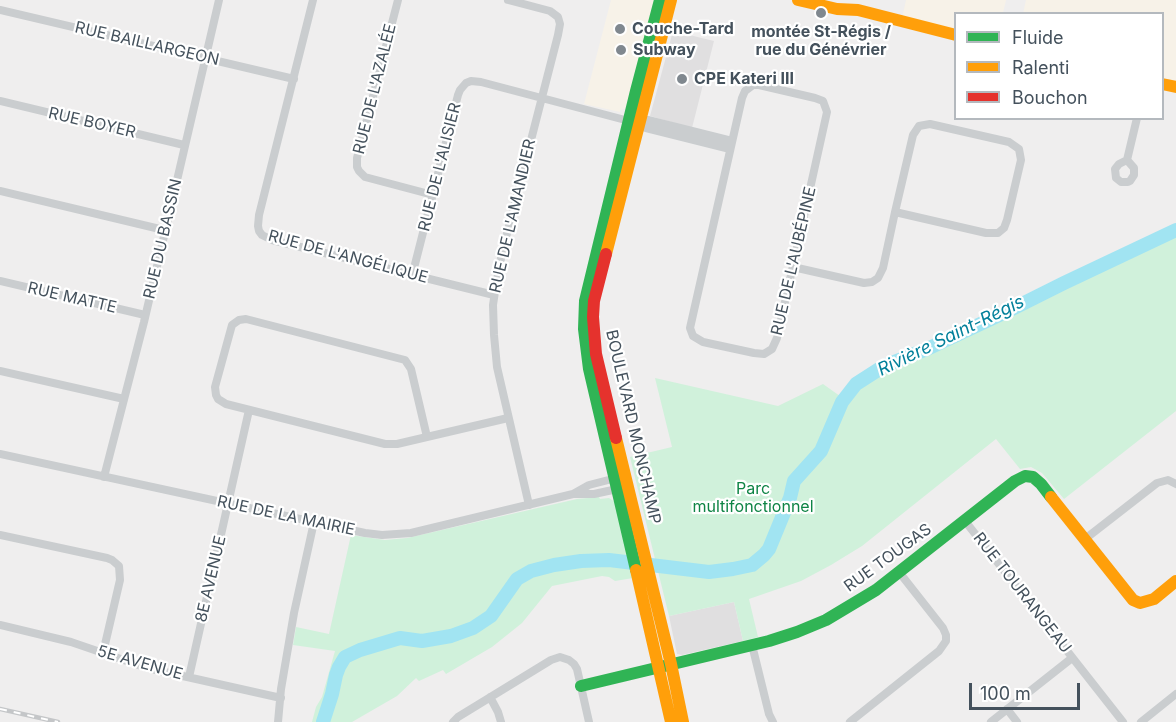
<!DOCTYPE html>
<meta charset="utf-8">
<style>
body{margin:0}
#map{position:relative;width:1176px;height:722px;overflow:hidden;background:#efeeee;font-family:Inter,sans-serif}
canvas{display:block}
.legend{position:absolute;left:954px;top:12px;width:210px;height:108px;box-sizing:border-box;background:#fff;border:2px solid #b4b9be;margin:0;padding:8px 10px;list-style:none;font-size:18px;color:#44515c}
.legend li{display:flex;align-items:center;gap:12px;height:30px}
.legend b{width:30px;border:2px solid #b4b9be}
.scale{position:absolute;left:969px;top:683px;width:111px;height:27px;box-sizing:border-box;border:3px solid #44515c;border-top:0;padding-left:8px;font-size:18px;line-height:21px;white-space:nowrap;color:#44515c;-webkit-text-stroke:4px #fff;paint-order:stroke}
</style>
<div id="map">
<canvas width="1176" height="722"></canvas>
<ul class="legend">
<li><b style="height:8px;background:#30b455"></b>Fluide</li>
<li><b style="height:8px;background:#ff9f0a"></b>Ralenti</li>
<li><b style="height:8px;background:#e5322d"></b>Bouchon</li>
</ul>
<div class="scale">100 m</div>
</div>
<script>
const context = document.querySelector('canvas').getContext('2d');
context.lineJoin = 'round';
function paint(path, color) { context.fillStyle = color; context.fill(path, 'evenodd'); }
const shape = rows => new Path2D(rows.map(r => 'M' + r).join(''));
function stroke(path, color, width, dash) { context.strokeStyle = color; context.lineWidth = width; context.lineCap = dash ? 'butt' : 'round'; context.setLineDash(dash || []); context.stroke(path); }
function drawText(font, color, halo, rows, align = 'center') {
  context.font = font + ' Inter,sans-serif'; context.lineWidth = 4.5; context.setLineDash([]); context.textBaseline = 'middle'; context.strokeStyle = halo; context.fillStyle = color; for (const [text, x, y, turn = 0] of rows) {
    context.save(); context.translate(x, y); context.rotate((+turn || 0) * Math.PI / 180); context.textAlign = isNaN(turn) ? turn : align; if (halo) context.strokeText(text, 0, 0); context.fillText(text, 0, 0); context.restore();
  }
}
paint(shape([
 [611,0,654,0,626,106,625,109,620,110,620,112,584,104],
 [906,0,1006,0,1003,13,956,14,955,30,902,18],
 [1026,0,1176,0,1176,81,1163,78,1162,14,1023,14]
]), '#f7f2e8');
paint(shape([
 [673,31,714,41,692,128,650,116],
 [734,602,743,641,682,655,677,654,669,616]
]), '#e0dfe0');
paint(shape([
 [1176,234,1176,411,1064,499,1042,473,1031,467,1020,469,996,439,862,546,831,565,801,581,749,599,758,637,743,641,734,602,669,616,630,457,672,447,655,378,778,406,823,384,847,401,865,382,1010,316],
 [599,497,600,499,609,498,615,502,633,578,615,581,609,577,602,576,552,586,522,623,492,647,446,674,443,670,419,681,416,678,397,696,352,722,312,722,316,707,322,697,335,651,293,645,296,627,329,634,351,535,385,540,407,538,577,499]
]), '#d0f1db');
stroke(shape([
 [323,722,332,694,336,675,339,667,345,657,360,650,400,638,422,641,451,636,473,628,491,616,517,579,531,571,554,565,581,561,609,560,709,572,733,569,752,565,764,555,769,549,790,498,794,481,821,451,842,402,856,384,884,366,927,349,1008,311,1064,283,1176,230]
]), '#a1e4f2', 14);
stroke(shape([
 [313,0,259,215,258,226,259,231,262,235,272,240,494,295],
 [398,0,357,158,357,167,359,171,365,177,433,195],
 [508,0,550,11,558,17,560,24,558,35,502,253,496,285,493,305,494,335,497,367,529,505],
 [0,10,294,79],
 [753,85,759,85,815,98,823,101,827,112,777,338,772,349,764,354,754,353,703,342,693,336,690,328,742,98,745,91,753,85],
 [0,101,184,145],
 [635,120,648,120,732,141],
 [1127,160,1134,168,1134,175,1130,181,1128,182,1121,182,1116,178,1115,169,1119,164,1127,160],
 [1127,160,1137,118],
 [0,191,164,230],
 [793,267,864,283,872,282,878,278,883,268,895,212,913,135,919,126,930,124,1009,142,1019,149,1021,160,1007,220,1004,228,998,233,986,233,895,212],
 [412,276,458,95,460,90,466,83,471,81,481,82,629,121,646,128,730,149],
 [0,281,145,315],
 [0,371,124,399],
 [427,437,411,369,405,360,246,319,239,320,232,325,215,387,216,395,218,399,226,404,385,444,397,444,508,418],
 [0,454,323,524,365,533,382,535,411,533,573,494,594,494,622,488],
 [104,477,144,322,219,0],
 [573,494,589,485,620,477],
 [965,521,1123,722],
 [0,535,107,558,112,560,119,566,120,580,103,653],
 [1085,539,1157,483,1168,480,1176,484],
 [0,625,71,642,147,668,281,698],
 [752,645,769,714,773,722],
 [189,677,249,410],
 [490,697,498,712,501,722],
 [1007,709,1017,722],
 [278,722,281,689,294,613,314,522],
 [453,722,458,717,551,660,560,657,569,660,574,664,577,669,589,722],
 [850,722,939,651,946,641,946,635,943,628,899,572],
 [991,722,1072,658],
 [1141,722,1176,694]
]), '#cacdcf', 8);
stroke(shape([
 [636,570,589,369,584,329,585,301,636,91,660,0],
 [581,686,769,641,797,632,826,620,876,590,1015,481,1025,476,1033,477,1041,484,1051,497]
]), '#30b455', 12);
stroke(shape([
 [798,0,837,9,858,10,956,35],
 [1162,84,1176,87],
 [606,254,671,0],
 [616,438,671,664,683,722],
 [1051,497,1133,600,1140,603,1154,599,1176,581],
 [636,570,671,722]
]), '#ff9f0a', 12);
stroke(shape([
 [606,254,594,301,593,317,596,354,616,438]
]), '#e5322d', 12);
const rail = shape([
 [0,709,58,722]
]);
stroke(rail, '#c4c6c8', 4.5);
stroke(rail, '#fff', 2, [7]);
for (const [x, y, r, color] of [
 [821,13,6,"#80888f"],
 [620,29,6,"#80888f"],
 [621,50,6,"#80888f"],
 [682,79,6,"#80888f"]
]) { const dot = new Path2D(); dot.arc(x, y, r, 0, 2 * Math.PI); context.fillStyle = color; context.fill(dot); stroke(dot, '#fff', 2); }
drawText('bold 16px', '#44515c', '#fff', [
 ["Couche-Tard",632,29],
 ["montée St-Régis /",821,32,"center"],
 ["rue du Génévrier",821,50,"center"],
 ["Subway",633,50],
 ["CPE Kateri III",694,79]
], 'left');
drawText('16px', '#44515c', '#fff', [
 ["RUE BAILLARGEON",147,44,13],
 ["RUE DE L'AZALÉE",375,89,-76],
 ["RUE BOYER",92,123,13],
 ["RUE DE L'ALISIER",440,167,-76],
 ["RUE DE L'AMANDIER",513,216,-77],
 ["RUE DU BASSIN",163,239,-77],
 ["RUE DE L'ANGÉLIQUE",348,257,15],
 ["RUE DE L'AUBÉPINE",794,261,-77],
 ["RUE MATTE",72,298,13],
 ["BOULEVARD MONCHAMP",633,427,77],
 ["RUE DE LA MAIRIE",286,516,12],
 ["RUE TOUGAS",888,558,-36],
 ["8E AVENUE",211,579,-77],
 ["RUE TOURANGEAU",1022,593,52],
 ["5E AVENUE",140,663,16]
]);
drawText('16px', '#0e8445', '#fff', [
 ["Parc",753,489],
 ["multifonctionnel",753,507]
]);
drawText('italic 18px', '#03809b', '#fff', [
 ["Rivière Saint-Régis",951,336,-26]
]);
</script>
